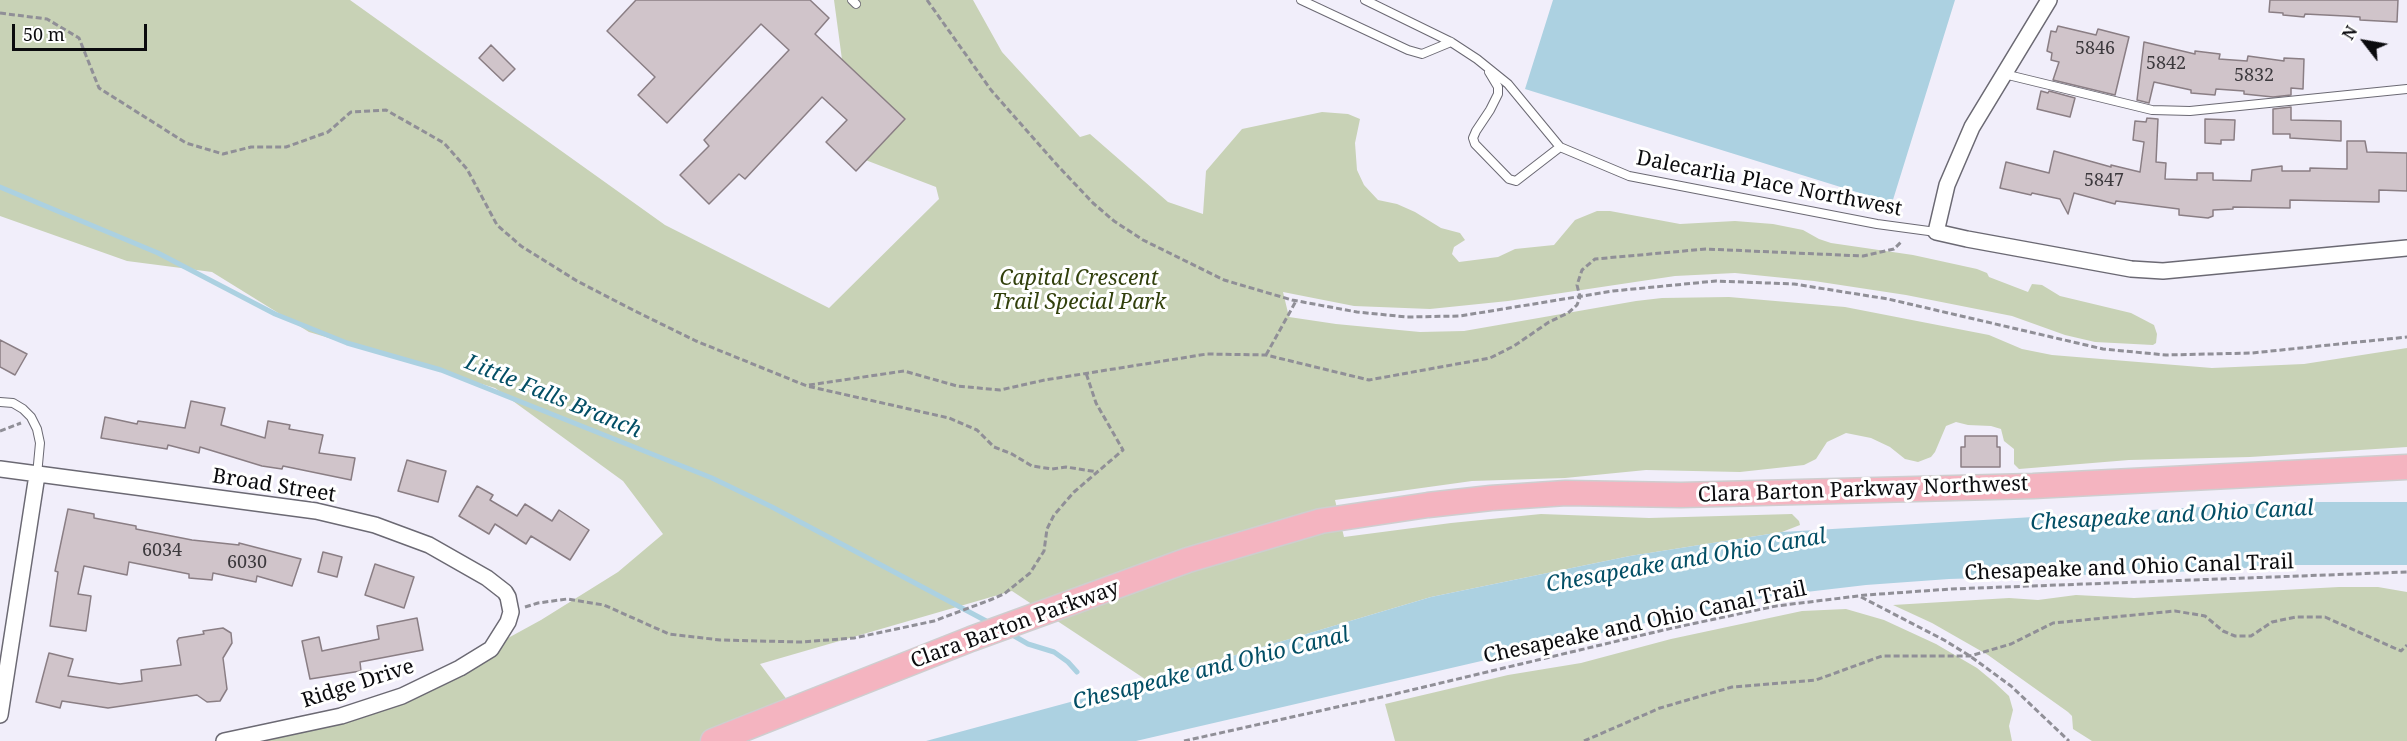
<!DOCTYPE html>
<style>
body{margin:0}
#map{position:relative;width:2407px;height:741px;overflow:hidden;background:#f1eefa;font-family:"Noto Serif",serif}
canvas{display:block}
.north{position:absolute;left:2335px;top:12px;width:60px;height:60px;-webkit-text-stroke:4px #fff;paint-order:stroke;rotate:301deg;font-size:16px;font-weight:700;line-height:24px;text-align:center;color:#0b0b0e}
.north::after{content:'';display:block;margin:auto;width:21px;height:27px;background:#0b0b0e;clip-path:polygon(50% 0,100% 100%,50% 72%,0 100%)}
.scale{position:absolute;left:12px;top:24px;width:135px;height:27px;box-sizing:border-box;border:3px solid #0b0b0e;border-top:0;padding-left:8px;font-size:18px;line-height:21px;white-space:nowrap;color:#0b0b0e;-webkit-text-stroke:4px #fff;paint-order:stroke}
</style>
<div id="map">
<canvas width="2407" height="741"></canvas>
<div class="north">N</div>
<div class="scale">50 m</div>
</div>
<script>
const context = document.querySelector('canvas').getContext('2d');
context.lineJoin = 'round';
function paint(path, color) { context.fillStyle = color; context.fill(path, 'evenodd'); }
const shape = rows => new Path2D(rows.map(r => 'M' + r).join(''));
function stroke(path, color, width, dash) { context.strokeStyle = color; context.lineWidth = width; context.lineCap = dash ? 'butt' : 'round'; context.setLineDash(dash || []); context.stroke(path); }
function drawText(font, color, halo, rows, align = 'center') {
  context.font = font + ' "Noto Serif",serif'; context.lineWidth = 6; context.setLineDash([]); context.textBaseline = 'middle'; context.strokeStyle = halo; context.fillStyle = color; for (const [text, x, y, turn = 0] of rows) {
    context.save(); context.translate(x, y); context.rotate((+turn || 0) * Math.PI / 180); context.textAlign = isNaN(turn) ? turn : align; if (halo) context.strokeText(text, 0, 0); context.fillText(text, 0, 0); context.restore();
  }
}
paint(shape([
 [0,0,350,0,665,225,829,308,939,199,936,187,855,156,834,0,973,0,1002,52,1080,137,1090,134,1168,202,1203,214,1206,171,1242,129,1322,112,1348,114,1360,119,1355,143,1357,170,1364,185,1378,200,1397,204,1415,212,1441,228,1460,233,1465,240,1454,247,1452,254,1459,262,1498,257,1515,249,1554,245,1575,220,1597,211,1610,211,1680,224,1735,221,1773,224,1803,230,1819,239,1831,243,1913,255,1977,269,1987,273,1989,277,2028,292,2032,284,2042,285,2060,296,2131,313,2154,325,2157,334,2156,343,2153,345,2095,342,2065,335,2012,316,1906,295,1814,281,1735,273,1675,276,1508,301,1430,309,1354,306,1283,292,1289,317,1336,324,1420,332,1464,331,1636,301,1662,298,1729,297,1845,307,1989,335,2022,349,2052,355,2212,368,2304,364,2407,348,2407,447,2250,457,2129,460,2019,469,2014,464,2014,449,2004,441,2001,429,1991,426,1968,425,1956,422,1946,426,1935,452,1931,457,1918,462,1905,459,1890,447,1871,438,1846,433,1827,442,1816,459,1804,465,1740,472,1646,470,1565,478,1472,481,1335,500,1344,537,1451,523,1541,514,1649,518,1792,514,1799,521,1800,525,1782,532,1630,556,1431,597,1148,681,1012,591,760,664,794,709,713,741,221,741,402,696,541,620,618,572,663,534,623,481,495,388,309,332,212,272,127,261,0,216],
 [2339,587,2378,587,2407,592,2407,741,2092,741,2073,729,2072,716,2068,712,1988,655,1932,623,1893,605,2009,598,2038,600,2076,595,2134,598],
 [1846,609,1884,620,1936,644,1977,668,1994,682,2009,696,2013,710,2009,726,2012,741,1395,741,1385,704,1508,675,1581,663,1671,639,1802,611]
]), '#c8d2b6');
paint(shape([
 [1553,0,1955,0,1892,203,1525,89],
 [2285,502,2407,502,2407,565,2296,565,2176,572,1949,579,1866,585,1772,596,1667,618,1136,741,926,741,1148,681,1431,597,1630,556,1782,532]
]), '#acd1e1');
stroke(shape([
 [0,187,158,253,275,314,347,343,441,370,712,478,772,507,990,623],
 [1009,633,1028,644,1054,652,1068,662,1077,672]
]), '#acd1e1', 5);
const building = shape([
 [636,0,810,0,829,18,815,34,905,119,856,171,826,142,847,120,822,97,745,179,739,174,709,204,680,175,709,146,704,140,789,50,761,24,667,123,638,95,655,77,607,31,636,0],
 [2270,0,2398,0,2397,22,2360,20,2360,17,2345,16,2305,14,2304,17,2283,15,2283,13,2269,12,2270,0],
 [2058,26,2096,35,2098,29,2129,37,2115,95,2053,80,2059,62,2051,60,2052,53,2047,51,2051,31,2056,32,2058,26],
 [2144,42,2195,54,2195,51,2220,54,2219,59,2247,61,2248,56,2284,61,2284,58,2304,59,2303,89,2291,88,2291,95,2273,97,2244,94,2244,91,2216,89,2215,95,2191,93,2191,90,2154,82,2149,103,2137,100,2144,42],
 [491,45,515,69,503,81,479,58,491,45],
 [2041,91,2048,93,2049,91,2075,98,2070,117,2037,109,2041,91],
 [2291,107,2291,120,2341,121,2341,141,2290,138,2290,134,2273,134,2273,109,2291,107],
 [2147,118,2158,119,2156,162,2166,163,2165,179,2197,180,2197,173,2213,173,2213,180,2251,181,2252,170,2282,166,2282,171,2310,171,2310,168,2347,169,2347,141,2365,141,2367,152,2407,153,2407,191,2379,190,2379,202,2290,200,2290,208,2233,207,2233,209,2213,210,2213,216,2208,218,2179,215,2179,209,2116,201,2115,204,2074,193,2068,214,2060,199,2032,193,2031,195,2000,188,2006,162,2049,173,2054,151,2111,167,2111,165,2140,172,2144,142,2133,140,2135,121,2146,122,2147,118],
 [2205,119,2235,120,2234,140,2221,140,2221,144,2205,143,2205,119],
 [0,340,27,354,15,375,0,367,0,340],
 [191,401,225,408,221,425,265,438,268,421,290,425,289,429,323,435,319,453,355,458,351,480,283,466,282,469,262,466,200,447,199,453,168,445,167,449,101,438,105,417,137,424,138,421,185,428,191,401],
 [1965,436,1997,436,1997,447,2000,447,2000,467,1961,467,1961,447,1965,447,1965,436],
 [407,460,446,471,438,502,398,491,407,460],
 [477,486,493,495,490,500,517,516,525,504,552,521,559,510,589,530,570,560,531,536,526,544,495,524,489,534,459,516,477,486],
 [68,509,94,514,94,518,136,526,136,529,192,540,239,545,239,543,301,559,292,586,257,576,256,582,213,573,212,580,189,578,189,574,129,562,127,575,84,566,78,594,91,596,86,631,50,626,58,572,55,571,68,509],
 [323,552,342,557,337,577,318,572,323,552],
 [375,564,414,577,404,608,365,595,375,564],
 [417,618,423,650,360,662,361,671,310,679,302,641,319,637,322,651,379,639,377,626,417,618],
 [223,628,231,633,232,643,223,658,227,689,220,701,207,702,197,695,108,708,62,701,60,708,36,702,49,653,73,659,68,676,120,684,142,681,141,670,181,665,177,641,179,638,204,634,203,631,223,628]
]);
paint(building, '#d0c4ca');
stroke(building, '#8a7e84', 1.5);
const service = shape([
 [852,0,856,4],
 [1301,0,1408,50,1422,54,1451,42],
 [1365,0,1451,42,1477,59,1508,84,1560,147,1629,176,1877,224,1936,232],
 [1489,72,1498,87,1498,94,1490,110,1476,131,1473,138,1475,144,1509,179,1516,181,1560,147],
 [2004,74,2152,110,2190,111,2407,89],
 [0,402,13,403,23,409,31,417,37,429,40,443,37,475]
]);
const minor = shape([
 [2049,0,1972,127,1947,185,1936,232,1967,239,2131,269,2163,271,2407,248],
 [0,469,316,511,375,525,429,545,487,578,505,592,508,597,511,612,508,622,491,649,460,668,402,696,341,716,224,741],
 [0,715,37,475]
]);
const trunk = shape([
 [713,741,971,639,1188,560,1321,521,1428,505,1491,498,1566,493,1681,495,2033,486,2407,467]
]);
stroke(service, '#6b6973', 10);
stroke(minor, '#6b6973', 18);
stroke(trunk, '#cececf', 27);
stroke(shape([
 [927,0,991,90,1058,166,1093,203,1114,221,1143,240,1224,280,1292,300,1357,312,1407,317,1460,316,1613,291,1716,281,1794,284,1888,299,2103,349,2166,355,2252,353,2407,337],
 [0,13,47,19,79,38,99,88,186,143,223,154,251,147,286,147,328,132,351,112,386,110,444,143,467,169,497,225,521,246,577,281,635,311,696,341,807,386,949,418,977,430,994,447,1012,454,1032,466,1052,469,1066,467,1098,472],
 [1266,355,1296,301],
 [809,385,904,371,957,386,1000,390,1045,380,1207,354,1266,355,1369,380,1490,358,1514,346,1549,322,1568,313,1577,305,1580,297,1577,285,1582,270,1595,259,1706,249,1863,256,1894,249,1902,241],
 [0,431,21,423],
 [1861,597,1944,640,1970,656,2011,686,2069,741],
 [525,607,538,603,567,599,604,605,669,634,720,640,801,642,854,638,934,621,990,600,1004,594,1030,573,1044,551,1047,529,1054,515,1074,492,1123,450,1096,403,1086,373],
 [1184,741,1382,697,1668,629,1776,606,1866,595,1951,589,2407,572],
 [1584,741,1660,708,1732,687,1816,680,1882,656,1970,656,2011,644,2053,623,2175,611,2205,616,2223,631,2235,636,2251,636,2272,622,2296,617,2325,617,2401,651,2407,645]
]), '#908f97', 3, [6, 3]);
stroke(service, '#fff', 8);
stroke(minor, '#fff', 15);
stroke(trunk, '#f4b4c0', 24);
drawText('18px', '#3c393d', null, [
 ["5846",2095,49],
 ["5842",2166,64],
 ["5832",2254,76],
 ["5847",2104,181],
 ["6034",162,551],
 ["6030",247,563]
]);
drawText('21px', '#0b0b0e', '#fff', [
 ["Dalecarlia Place Northwest",1769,184,11],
 ["Broad Street",274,486,9],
 ["Clara Barton Parkway Northwest",1863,490,-2],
 ["Chesapeake and Ohio Canal Trail",2129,568,-2],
 ["Chesapeake and Ohio Canal Trail",1645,623,-12],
 ["Clara Barton Parkway",1015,625,-20],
 ["Ridge Drive",358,684,-18]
]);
drawText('italic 21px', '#32400c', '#fff', [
 ["Capital Crescent",1079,279],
 ["Trail Special Park",1079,303]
]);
drawText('italic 22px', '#024e65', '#fff', [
 ["Little Falls Branch",553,397,22],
 ["Chesapeake and Ohio Canal",2172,516,-3],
 ["Chesapeake and Ohio Canal",1686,561,-10],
 ["Chesapeake and Ohio Canal",1211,669,-14]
]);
</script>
